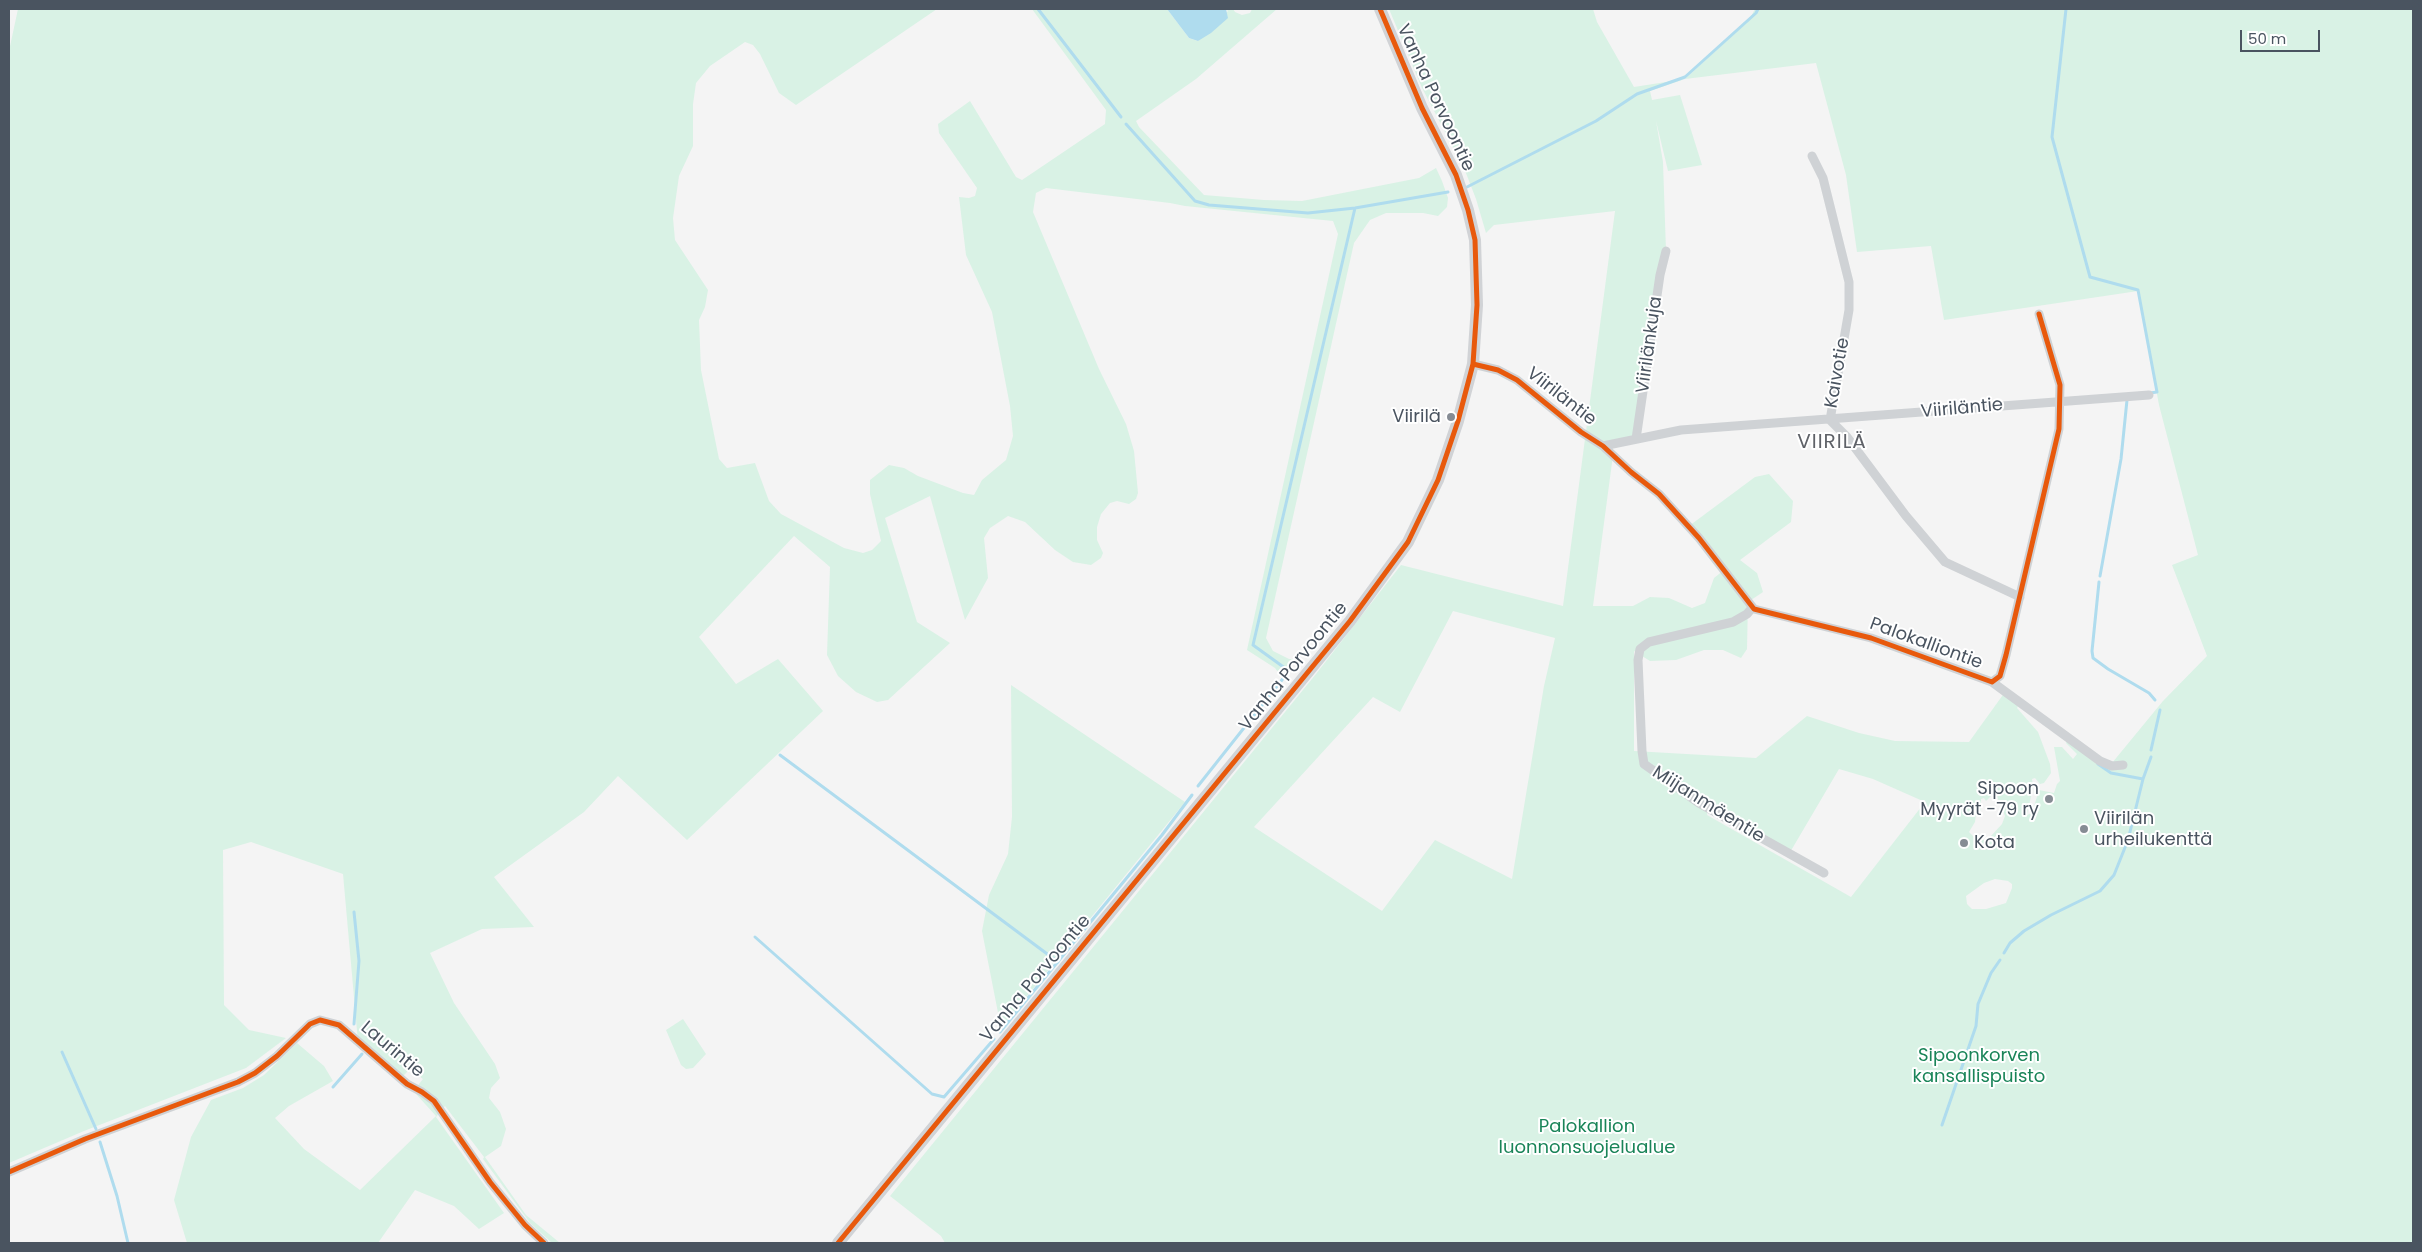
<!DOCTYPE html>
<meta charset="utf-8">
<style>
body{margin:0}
#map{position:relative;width:2422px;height:1252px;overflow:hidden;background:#f4f4f4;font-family:Poppins,sans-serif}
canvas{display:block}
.frame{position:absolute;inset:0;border:10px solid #4a5460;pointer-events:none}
.scale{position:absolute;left:2240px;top:30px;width:80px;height:22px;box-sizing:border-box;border:2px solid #4a5460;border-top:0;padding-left:6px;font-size:15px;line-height:18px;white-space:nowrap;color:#4a5460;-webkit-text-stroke:4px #fff;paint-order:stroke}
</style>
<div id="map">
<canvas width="2422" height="1252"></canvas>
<div class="frame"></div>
<div class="scale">50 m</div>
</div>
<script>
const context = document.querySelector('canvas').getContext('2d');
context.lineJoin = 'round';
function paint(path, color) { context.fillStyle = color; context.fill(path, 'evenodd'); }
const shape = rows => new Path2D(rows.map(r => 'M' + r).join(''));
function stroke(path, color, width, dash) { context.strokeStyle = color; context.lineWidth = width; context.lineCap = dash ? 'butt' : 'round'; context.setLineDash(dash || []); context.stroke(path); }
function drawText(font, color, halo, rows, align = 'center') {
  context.font = font + ' Poppins,sans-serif'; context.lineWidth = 4; context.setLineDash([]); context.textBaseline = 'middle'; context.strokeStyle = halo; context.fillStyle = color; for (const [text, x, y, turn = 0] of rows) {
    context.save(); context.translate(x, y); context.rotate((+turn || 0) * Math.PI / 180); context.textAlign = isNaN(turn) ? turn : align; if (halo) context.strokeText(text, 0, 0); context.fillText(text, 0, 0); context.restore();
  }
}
paint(shape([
 [18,9,937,9,796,105,779,93,760,54,753,45,745,42,710,66,696,83,693,104,693,146,679,176,673,218,675,240,708,290,705,307,699,320,701,370,719,459,727,468,755,463,769,501,781,514,844,548,863,553,872,550,881,541,870,494,870,480,889,465,904,468,918,476,963,493,974,495,982,480,1006,460,1013,436,1010,406,992,312,966,255,959,197,969,198,975,196,977,188,939,133,938,124,970,101,1016,177,1022,180,1105,124,1106,110,1032,9,1167,9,1189,38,1198,41,1228,11,1226,9,1233,9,1235,12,1242,15,1250,13,1252,9,1277,9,1196,79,1136,121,1139,127,1204,195,1264,200,1302,201,1419,178,1436,168,1442,181,1448,198,1447,207,1438,216,1423,213,1386,213,1370,220,1354,243,1266,638,1273,651,1289,659,1297,659,1281,676,1275,668,1247,650,1338,234,1333,221,1185,206,1170,203,1046,188,1036,193,1033,212,1099,369,1126,424,1134,451,1138,493,1136,499,1129,504,1117,501,1110,503,1101,514,1097,527,1097,540,1103,553,1101,558,1091,565,1073,562,1055,550,1025,522,1008,516,990,528,984,538,988,578,965,620,930,496,885,518,917,622,950,643,888,700,877,702,856,692,838,676,827,655,830,567,794,536,699,637,736,684,778,659,823,711,687,840,618,776,584,812,494,877,534,927,482,929,430,953,454,1003,495,1064,500,1078,491,1088,489,1098,500,1112,506,1129,501,1146,485,1157,526,1215,560,1243,552,1243,530,1223,483,1159,484,1157,445,1106,436,1117,504,1213,479,1229,454,1206,415,1190,378,1243,187,1243,174,1200,191,1137,211,1100,243,1088,264,1075,297,1043,324,1066,333,1081,289,1106,275,1118,304,1149,360,1190,436,1116,416,1094,415,1089,423,1079,410,1069,400,1079,358,1042,343,874,251,842,223,850,224,1005,249,1030,286,1038,246,1068,84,1131,9,1163,9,51],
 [1389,9,1593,9,1597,22,1634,87,1685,79,1749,20,1755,9,2413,9,2413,1243,945,1243,941,1236,890,1196,1316,674,1401,565,1563,606,1615,211,1494,225,1486,233,1476,199,1464,168,1422,88],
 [1816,63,1846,175,1857,252,1931,246,1944,320,2138,291,2159,405,2198,555,2172,565,2207,656,2163,701,2112,763,2067,740,2066,743,2077,754,2073,759,2062,747,2054,747,2060,781,2057,784,2054,793,2039,790,2032,813,2027,815,2033,787,2032,779,2035,778,2040,784,2044,783,2051,773,2050,764,2038,732,2017,708,2020,703,2005,692,1969,742,1895,741,1859,733,1807,716,1756,758,1634,751,1634,651,1650,661,1676,660,1704,650,1723,650,1741,658,1747,649,1748,602,1763,592,1757,573,1740,560,1791,522,1793,501,1769,474,1755,477,1689,526,1724,570,1714,578,1705,603,1692,608,1669,598,1650,597,1633,606,1593,606,1613,455,1603,446,1636,438,1666,251,1663,162,1656,121,1668,171,1702,165,1680,95,1652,100,1650,91,1685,79],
 [1453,611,1555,638,1544,686,1512,879,1435,840,1382,911,1254,827,1373,697,1400,712],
 [1839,769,1873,779,1925,802,1851,897,1707,815,1708,809,1789,854],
 [1995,792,2005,816,2002,824,1991,836,1984,840,1977,840,1969,832,1975,822,1976,814,1981,810,1981,799,1984,798,1986,801],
 [1995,879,2008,881,2012,884,2012,888,2006,903,1986,909,1972,909,1967,904,1966,896,1984,883],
 [1011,685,1185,802,1001,1028,982,931,989,895,1008,854,1012,817],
 [683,1019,706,1054,693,1068,686,1069,681,1065,666,1030]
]), '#d9f2e5');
paint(shape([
 [1167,9,1226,9,1228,18,1211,33,1198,41,1189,38]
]), '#afdcee');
stroke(shape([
 [1038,9,1121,117],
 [2066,9,2052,137,2090,277,2138,290,2157,392,2150,393],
 [1126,124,1195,201,1209,205,1308,213,1355,208,1448,192],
 [1467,187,1596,121,1637,94,1685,77,1756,13,1758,9],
 [2100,576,2121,459,2127,400],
 [2099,582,2092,651,2093,658,2108,669,2149,693,2155,700],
 [2151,750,2160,710],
 [780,755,1058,962],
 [2098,764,2111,773,2143,779],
 [1198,786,1289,671,1253,645,1355,208],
 [755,937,932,1094,944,1097,994,1039],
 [2004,953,2010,943,2024,931,2051,915,2100,891,2114,875,2128,840,2143,779,2151,757],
 [354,1024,359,961,354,912],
 [1000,1032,1162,835,1192,795],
 [62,1052,96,1129],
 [333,1087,362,1054],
 [1942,1125,1976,1026,1978,1004,1991,973,2000,960],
 [100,1142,117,1196,128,1243]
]), '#afdcee', 3);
stroke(shape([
 [1812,156,1823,178,1849,282,1849,310,1830,420],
 [1473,364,1498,370,1517,380,1581,432,1603,446,1631,472,1659,494,1699,538,1754,609,1871,638,1992,682,2000,676,2006,655,2059,429,2060,385,2039,314],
 [1830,420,1847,437,1906,516,1945,562,2020,597],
 [1636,439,1660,275,1666,251],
 [1603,446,1681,430,2149,395],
 [1752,608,1747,614,1733,622,1649,642,1640,649,1638,660,1642,751,1644,764,1699,803,1824,873],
 [1992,682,2100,761,2112,766,2123,765],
 [9,1172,85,1139,238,1082,255,1073,277,1056,310,1024,320,1020,339,1025,407,1084,422,1092,434,1101,490,1182,525,1225,544,1243]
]), '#cfd2d5', 9);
stroke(shape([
 [838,1243,1350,621,1408,542,1438,480,1458,421,1473,364,1477,305,1475,240,1468,210,1456,175,1422,108,1380,9]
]), '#d1d3d6', 12);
stroke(shape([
 [1473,364,1498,370,1517,380,1581,432,1603,446,1631,472,1659,494,1699,538,1754,609,1871,638,1992,682,2000,676,2006,655,2059,429,2060,385,2039,314],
 [9,1172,85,1139,238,1082,255,1073,277,1056,310,1024,320,1020,339,1025,407,1084,422,1092,434,1101,490,1182,525,1225,544,1243],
 [838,1243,1350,621,1408,542,1438,480,1458,421,1473,364,1477,305,1475,240,1468,210,1456,175,1422,108,1380,9]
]), '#e8590c', 5);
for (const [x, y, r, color] of [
 [1451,417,5,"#868c94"],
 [2049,799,5,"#868c94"],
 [2084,829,5,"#868c94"],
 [1964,843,5,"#868c94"]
]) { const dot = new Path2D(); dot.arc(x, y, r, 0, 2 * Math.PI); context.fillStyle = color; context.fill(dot); stroke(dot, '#fff', 2); }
drawText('18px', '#4a5460', '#fff', [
 ["Vanha Porvoontie",1435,98,65],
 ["Viirilänkuja",1650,345,-82],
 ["Kaivotie",1838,373,-80],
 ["Viiriläntie",1561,397,38],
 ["Viiriläntie",1962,409,-5],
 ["Palokalliontie",1926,644,20],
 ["Vanha Porvoontie",1294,667,-51],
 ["Miijanmäentie",1708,805,32],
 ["Vanha Porvoontie",1036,979,-50],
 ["Laurintie",392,1050,40]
]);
drawText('18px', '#4a5460', '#fff', [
 ["Viirilä",1441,417],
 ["Sipoon",2039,789],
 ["Myyrät -79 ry",2039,810],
 ["Viirilän",2094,819,"left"],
 ["urheilukenttä",2094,840,"left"],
 ["Kota",1974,843,"left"]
], 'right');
drawText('18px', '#198458', '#fff', [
 ["Sipoonkorven",1979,1056],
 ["kansallispuisto",1979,1077],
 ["Palokallion",1587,1127],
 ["luonnonsuojelualue",1587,1148]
]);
context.letterSpacing = '1px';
drawText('20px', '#5f6268', '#fff', [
 ["VIIRILÄ",1832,443]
]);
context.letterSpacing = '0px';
</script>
